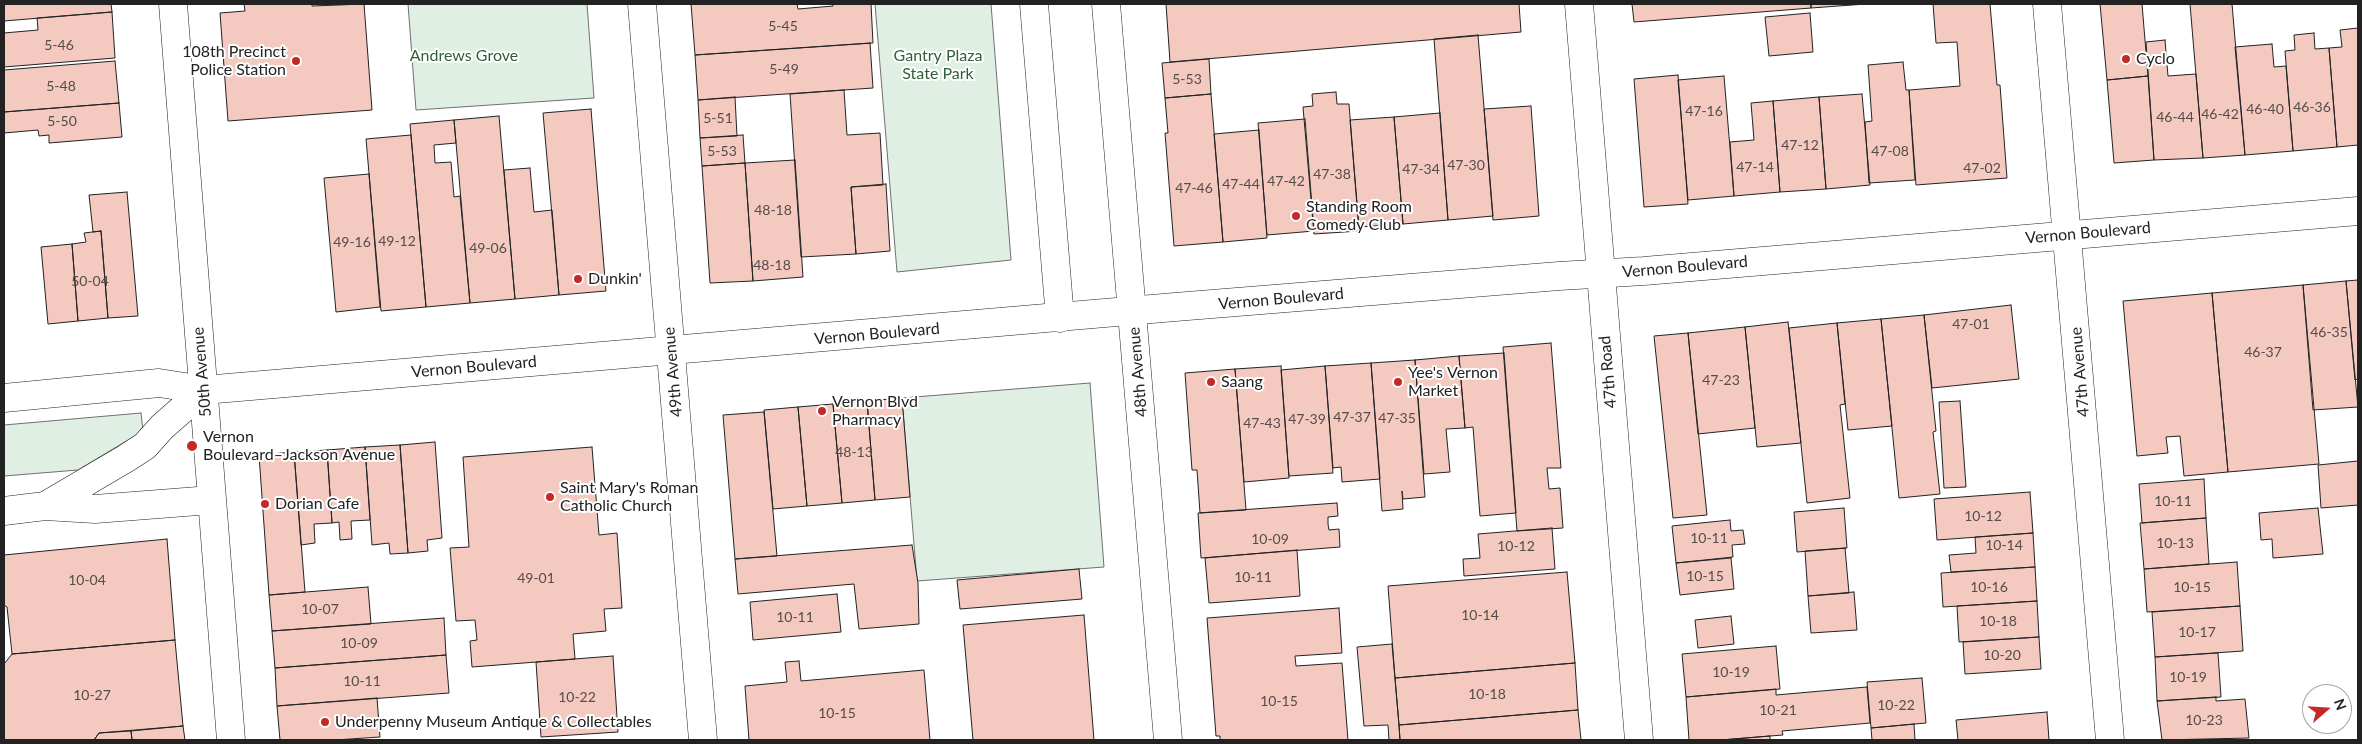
<!DOCTYPE html>
<meta charset="utf-8">
<style>
body{margin:0}
#map{position:relative;width:2362px;height:744px;overflow:hidden;background:#fff;font-family:Lato,sans-serif}
canvas{display:block}
.frame{position:absolute;inset:0;border:5px solid #222;pointer-events:none}
.north{position:absolute;left:2302px;top:684px;width:50px;height:50px;box-sizing:border-box;background:#fff;border:1px solid #a7a7a7;border-radius:50%;rotate:71deg;font-size:14px;font-weight:700;line-height:20px;text-align:center;color:#222}
.north::after{content:'';display:block;margin:auto;width:18px;height:22px;background:#c62828;clip-path:polygon(50% 0,100% 100%,50% 72%,0 100%)}
</style>
<div id="map">
<canvas width="2362" height="744"></canvas>
<div class="frame"></div>
<div class="north">N</div>
</div>
<script>
const context = document.querySelector('canvas').getContext('2d');
context.lineJoin = 'round';
function paint(path, color) { context.fillStyle = color; context.fill(path, 'evenodd'); }
const shape = rows => new Path2D(rows.map(r => 'M' + r).join(''));
function stroke(path, color, width, dash) { context.strokeStyle = color; context.lineWidth = width; context.lineCap = dash ? 'butt' : 'round'; context.setLineDash(dash || []); context.stroke(path); }
function drawText(font, color, halo, rows, align = 'center') {
  context.font = font + ' Lato,sans-serif'; context.lineWidth = 4; context.setLineDash([]); context.textBaseline = 'middle'; context.strokeStyle = halo; context.fillStyle = color; for (const [text, x, y, turn = 0] of rows) {
    context.save(); context.translate(x, y); context.rotate((+turn || 0) * Math.PI / 180); context.textAlign = isNaN(turn) ? turn : align; if (halo) context.strokeText(text, 0, 0); context.fillText(text, 0, 0); context.restore();
  }
}
const green = shape([
 [408,4,587,4,594,98,416,110,408,4],
 [875,4,991,4,1011,260,897,272,875,4],
 [1090,383,1104,567,917,581,902,398,1090,383],
 [141,413,143,431,78,470,4,476,4,425,141,413]
]);
paint(green, '#e0efe3');
stroke(green, '#6f6f6f', 1);
const building = shape([
 [4,4,111,4,112,12,4,21,4,4],
 [244,4,312,4,312,6,364,4,372,110,228,121,220,13,245,11,244,4],
 [691,4,797,4,798,9,833,6,833,4,871,4,873,43,695,55,691,4],
 [1166,4,1519,4,1521,32,1170,62,1166,4],
 [1632,4,1811,4,1811,8,1634,22,1632,4],
 [1811,4,1866,4,1811,8,1811,4],
 [1933,4,1990,4,1997,85,2000,85,2007,178,1916,185,1909,90,1960,86,1957,42,1936,43,1933,4],
 [2100,4,2142,4,2148,76,2107,80,2100,4],
 [2190,4,2232,4,2245,155,2203,158,2190,4],
 [112,12,115,58,4,67,4,33,38,30,37,18,112,12],
 [1810,13,1813,52,1769,56,1765,17,1810,13],
 [2358,28,2358,145,2337,147,2329,48,2342,47,2340,30,2358,28],
 [2314,33,2315,49,2329,48,2337,147,2293,151,2285,51,2295,50,2294,35,2314,33],
 [1478,35,1493,216,1448,220,1434,39,1478,35],
 [2165,40,2168,76,2196,74,2203,158,2154,160,2146,42,2165,40],
 [870,43,873,88,698,100,695,55,870,43],
 [2272,44,2274,67,2286,66,2293,151,2245,155,2235,47,2272,44],
 [1209,59,1211,94,1165,98,1162,63,1209,59],
 [115,61,119,103,4,112,4,70,115,61],
 [1903,62,1906,90,1909,90,1915,180,1869,183,1865,122,1872,121,1868,65,1903,62],
 [1678,75,1688,204,1644,207,1634,79,1678,75],
 [1724,76,1734,196,1688,200,1678,80,1724,76],
 [2148,76,2154,160,2114,163,2107,80,2148,76],
 [844,90,847,135,880,133,883,185,851,187,856,254,801,257,790,94,844,90],
 [1336,92,1337,104,1349,104,1359,231,1314,234,1303,107,1313,106,1312,94,1336,92],
 [1211,94,1223,242,1174,246,1165,133,1168,133,1165,98,1211,94],
 [1862,94,1870,185,1826,189,1819,97,1862,94],
 [735,97,737,136,700,138,698,100,735,97],
 [1819,97,1826,189,1780,192,1773,101,1819,97],
 [1773,101,1780,192,1734,196,1730,142,1754,140,1751,103,1773,101],
 [119,103,122,137,49,143,49,135,39,136,38,130,4,133,4,112,119,103],
 [1531,106,1539,216,1493,220,1484,109,1531,106],
 [591,109,606,291,559,295,543,113,591,109],
 [1440,113,1448,220,1403,224,1394,117,1440,113],
 [499,116,515,299,470,303,454,120,499,116],
 [1394,117,1403,224,1359,227,1350,120,1394,117],
 [1305,119,1314,231,1267,235,1258,123,1305,119],
 [454,120,456,143,434,145,435,163,451,162,454,197,460,196,470,303,426,307,410,124,454,120],
 [1259,130,1267,238,1223,242,1214,134,1259,130],
 [411,135,426,307,381,311,366,139,411,135],
 [743,135,745,163,702,166,700,138,743,135],
 [795,160,803,277,753,281,745,163,795,160],
 [745,163,753,281,710,283,702,166,745,163],
 [530,168,534,212,552,210,559,295,515,299,504,170,530,168],
 [369,174,380,307,336,312,324,178,369,174],
 [886,184,890,251,856,254,851,187,886,184],
 [127,192,138,316,108,318,101,231,93,232,89,195,127,192],
 [101,231,108,318,78,321,72,244,86,242,84,233,101,231],
 [72,244,78,321,48,324,41,247,72,244],
 [2358,280,2358,379,2355,380,2346,281,2358,280],
 [2346,281,2358,407,2313,410,2303,285,2346,281],
 [2303,285,2319,464,2228,472,2212,293,2303,285],
 [2212,293,2228,472,2184,476,2180,436,2166,437,2168,453,2137,456,2123,301,2212,293],
 [2011,305,2019,379,1932,388,1924,315,2011,305],
 [1924,315,1936,431,1933,432,1940,494,1899,498,1881,319,1924,315],
 [1881,319,1892,426,1848,430,1837,323,1881,319],
 [1788,322,1801,443,1757,447,1745,327,1788,322],
 [1837,323,1845,404,1840,405,1850,498,1807,503,1789,328,1837,323],
 [1745,327,1755,428,1698,434,1688,333,1745,327],
 [1688,333,1707,515,1673,518,1654,336,1688,333],
 [1551,343,1561,468,1547,468,1549,489,1560,488,1563,528,1517,531,1503,347,1551,343],
 [1504,353,1516,513,1480,516,1473,427,1465,428,1459,356,1504,353],
 [1459,356,1465,428,1446,429,1450,472,1424,474,1415,360,1459,356],
 [1415,360,1425,497,1403,499,1402,491,1403,509,1382,511,1371,363,1415,360],
 [1371,363,1380,479,1342,482,1341,467,1333,468,1325,366,1371,363],
 [1281,366,1289,478,1244,482,1235,369,1281,366],
 [1325,366,1333,473,1289,476,1281,370,1325,366],
 [1235,369,1246,510,1200,513,1197,470,1192,470,1185,373,1235,369],
 [902,398,910,497,875,500,867,401,902,398],
 [867,401,875,500,842,503,833,404,867,401],
 [1960,401,1966,487,1944,488,1939,402,1960,401],
 [833,404,842,503,807,506,798,407,833,404],
 [798,407,807,506,773,509,764,410,798,407],
 [764,412,777,556,735,559,723,415,764,412],
 [435,442,442,538,427,540,428,551,408,553,400,445,435,442],
 [400,445,408,553,390,554,389,543,372,545,365,447,400,445],
 [365,447,370,520,351,521,352,539,340,540,339,522,332,523,327,450,365,447],
 [592,447,599,535,617,533,622,608,604,609,606,631,573,634,575,659,472,667,470,641,477,640,475,620,456,621,450,548,469,547,463,457,592,447],
 [327,450,332,523,314,524,315,543,301,545,294,452,327,450],
 [294,452,305,592,269,595,259,455,294,452],
 [2358,461,2358,505,2321,508,2318,465,2358,461],
 [2204,479,2206,518,2142,523,2139,484,2204,479],
 [2030,492,2033,533,1937,540,1934,499,2030,492],
 [1337,503,1338,516,1328,517,1328,524,1329,530,1339,529,1340,547,1201,558,1198,513,1337,503],
 [1844,508,1847,548,1797,552,1794,512,1844,508],
 [2318,508,2323,554,2273,558,2272,539,2261,540,2259,513,2318,508],
 [2206,518,2209,564,2144,569,2140,523,2206,518],
 [1730,520,1731,531,1743,530,1745,544,1732,545,1733,557,1676,563,1672,526,1730,520],
 [1552,528,1555,569,1464,576,1463,559,1480,558,1478,534,1552,528],
 [2033,533,2035,567,1951,572,1949,555,1976,553,1975,537,2033,533],
 [167,539,175,640,12,654,7,607,4,605,4,555,167,539],
 [912,545,918,583,919,624,859,629,854,584,738,594,735,559,912,545],
 [1845,548,1849,593,1808,596,1805,551,1845,548],
 [1297,550,1300,596,1209,603,1205,558,1297,550],
 [1731,558,1734,589,1680,595,1676,563,1731,558],
 [2237,562,2240,606,2147,612,2144,569,2237,562],
 [2035,567,2037,601,1943,607,1941,573,2035,567],
 [1079,569,1082,599,960,609,957,580,1079,569],
 [1567,572,1575,663,1395,678,1388,586,1567,572],
 [368,587,371,624,272,631,269,595,368,587],
 [1854,592,1857,630,1811,633,1808,596,1854,592],
 [837,594,841,632,753,640,750,602,837,594],
 [2037,601,2039,637,1959,642,1957,606,2037,601],
 [2240,606,2243,651,2155,657,2152,612,2240,606],
 [1339,608,1342,653,1295,656,1296,666,1342,663,1348,740,1220,740,1220,736,1216,736,1207,618,1339,608],
 [1084,615,1094,740,973,740,963,625,1084,615],
 [1731,616,1734,644,1698,648,1695,620,1731,616],
 [444,618,446,655,275,668,272,631,444,618],
 [2039,637,2041,669,1965,674,1963,642,2039,637],
 [175,640,183,726,99,733,94,740,4,740,4,664,12,654,175,640],
 [1392,644,1399,725,1400,740,1389,740,1388,725,1364,726,1357,647,1392,644],
 [1776,646,1780,689,1686,697,1682,654,1776,646],
 [2218,653,2221,697,2157,701,2155,657,2218,653],
 [446,655,449,693,277,706,275,668,446,655],
 [613,656,618,732,541,737,536,662,613,656],
 [799,661,801,681,924,670,930,740,749,740,745,686,787,682,785,662,799,661],
 [1575,663,1578,710,1399,725,1395,678,1575,663],
 [1922,678,1926,723,1871,728,1867,682,1922,678],
 [1867,687,1870,723,1782,731,1783,735,1770,736,1721,740,1689,740,1686,697,1776,689,1776,695,1867,687],
 [2216,697,2216,701,2245,699,2249,738,2162,740,2157,701,2216,697],
 [377,698,380,737,335,740,280,740,277,706,377,698],
 [1578,710,1581,740,1400,740,1399,725,1578,710],
 [2047,712,2049,740,1958,740,1956,720,2047,712],
 [1914,724,1915,740,1872,740,1871,728,1914,724],
 [183,726,185,740,132,740,131,731,183,726],
 [131,731,132,740,94,740,99,733,131,731],
 [1770,736,1770,740,1721,740,1770,736]
]);
paint(building, '#f3c9c0');
stroke(building, '#222', 1);
const minor = shape([
 [173,4,231,740],
 [642,4,703,740],
 [1034,4,1060,318],
 [1106,4,1168,740],
 [1579,4,1639,740],
 [2047,4,2110,740]
]);
const secondary = shape([
 [4,398,159,383,204,390,1175,307,1559,276,1644,271,2358,211],
 [45,506,95,509,211,500],
 [4,511,45,506,125,459,145,446,162,427,204,390]
]);
stroke(minor, '#222', 29);
stroke(secondary, '#222', 29);
stroke(minor, '#fff', 28);
stroke(secondary, '#fff', 28);
for (const [x, y, r, color] of [
 [2126,59,5,"#c62828"],
 [296,61,5,"#c62828"],
 [1296,216,5,"#c62828"],
 [578,279,5,"#c62828"],
 [1211,382,5,"#c62828"],
 [1398,382,5,"#c62828"],
 [822,411,5,"#c62828"],
 [192,446,6,"#c62828"],
 [550,497,5,"#c62828"],
 [265,504,5,"#c62828"],
 [325,722,5,"#c62828"]
]) { const dot = new Path2D(); dot.arc(x, y, r, 0, 2 * Math.PI); context.fillStyle = color; context.fill(dot); stroke(dot, '#fff', 2); }
drawText('14px', '#564c4a', null, [
 ["5-45",783,26],
 ["5-46",59,45],
 ["5-49",784,69],
 ["5-53",1187,79],
 ["5-48",61,86],
 ["46-36",2312,107],
 ["46-40",2265,109],
 ["47-16",1704,111],
 ["46-42",2220,114],
 ["46-44",2175,117],
 ["5-51",718,118],
 ["5-50",62,121],
 ["47-12",1800,145],
 ["5-53",722,151],
 ["47-08",1890,151],
 ["47-30",1466,165],
 ["47-14",1755,167],
 ["47-02",1982,168],
 ["47-34",1421,169],
 ["47-38",1332,174],
 ["47-42",1286,181],
 ["47-44",1241,184],
 ["47-46",1194,188],
 ["48-18",773,210],
 ["49-12",397,241],
 ["49-16",352,242],
 ["49-06",488,248],
 ["48-18",772,265],
 ["50-04",90,281],
 ["47-01",1971,324],
 ["46-35",2329,332],
 ["46-37",2263,352],
 ["47-23",1721,380],
 ["47-37",1352,417],
 ["47-35",1397,418],
 ["47-39",1307,419],
 ["47-43",1262,423],
 ["48-13",854,452],
 ["10-11",2173,501],
 ["10-12",1983,516],
 ["10-11",1709,538],
 ["10-09",1270,539],
 ["10-13",2175,543],
 ["10-14",2004,545],
 ["10-12",1516,546],
 ["10-15",1705,576],
 ["10-11",1253,577],
 ["49-01",536,578],
 ["10-04",87,580],
 ["10-16",1989,587],
 ["10-15",2192,587],
 ["10-07",320,609],
 ["10-14",1480,615],
 ["10-11",795,617],
 ["10-18",1998,621],
 ["10-17",2197,632],
 ["10-09",359,643],
 ["10-20",2002,655],
 ["10-19",1731,672],
 ["10-19",2188,677],
 ["10-11",362,681],
 ["10-18",1487,694],
 ["10-27",92,695],
 ["10-22",577,697],
 ["10-15",1279,701],
 ["10-22",1896,705],
 ["10-21",1778,710],
 ["10-15",837,713],
 ["10-23",2204,720]
]);
drawText('16px', '#222', '#fff', [
 ["108th Precinct",286,52,"right"],
 ["Police Station",286,70,"right"],
 ["Cyclo",2136,59],
 ["Standing Room",1306,207],
 ["Comedy Club",1306,225],
 ["Dunkin'",588,279],
 ["Yee's Vernon",1408,373],
 ["Market",1408,391],
 ["Saang",1221,382],
 ["Vernon Blvd",832,402],
 ["Pharmacy",832,420],
 ["Vernon",203,437],
 ["Boulevard–Jackson Avenue",203,455],
 ["Saint Mary's Roman",560,488],
 ["Catholic Church",560,506],
 ["Dorian Cafe",275,504],
 ["Underpenny Museum Antique & Collectables",335,722]
], 'left');
drawText('16px', '#2f5e38', '#fff', [
 ["Andrews Grove",464,56],
 ["Gantry Plaza",938,56],
 ["State Park",938,74]
]);
drawText('16px', '#222', '#fff', [
 ["Vernon Boulevard",2088,233,-5],
 ["Vernon Boulevard",1685,267,-5],
 ["Vernon Boulevard",1281,299,-5],
 ["Vernon Boulevard",877,334,-5],
 ["Vernon Boulevard",474,367,-5],
 ["50th Avenue",202,372,-95],
 ["49th Avenue",673,372,-95],
 ["48th Avenue",1138,372,-95],
 ["47th Road",1608,372,-95],
 ["47th Avenue",2080,372,-95]
]);
</script>
